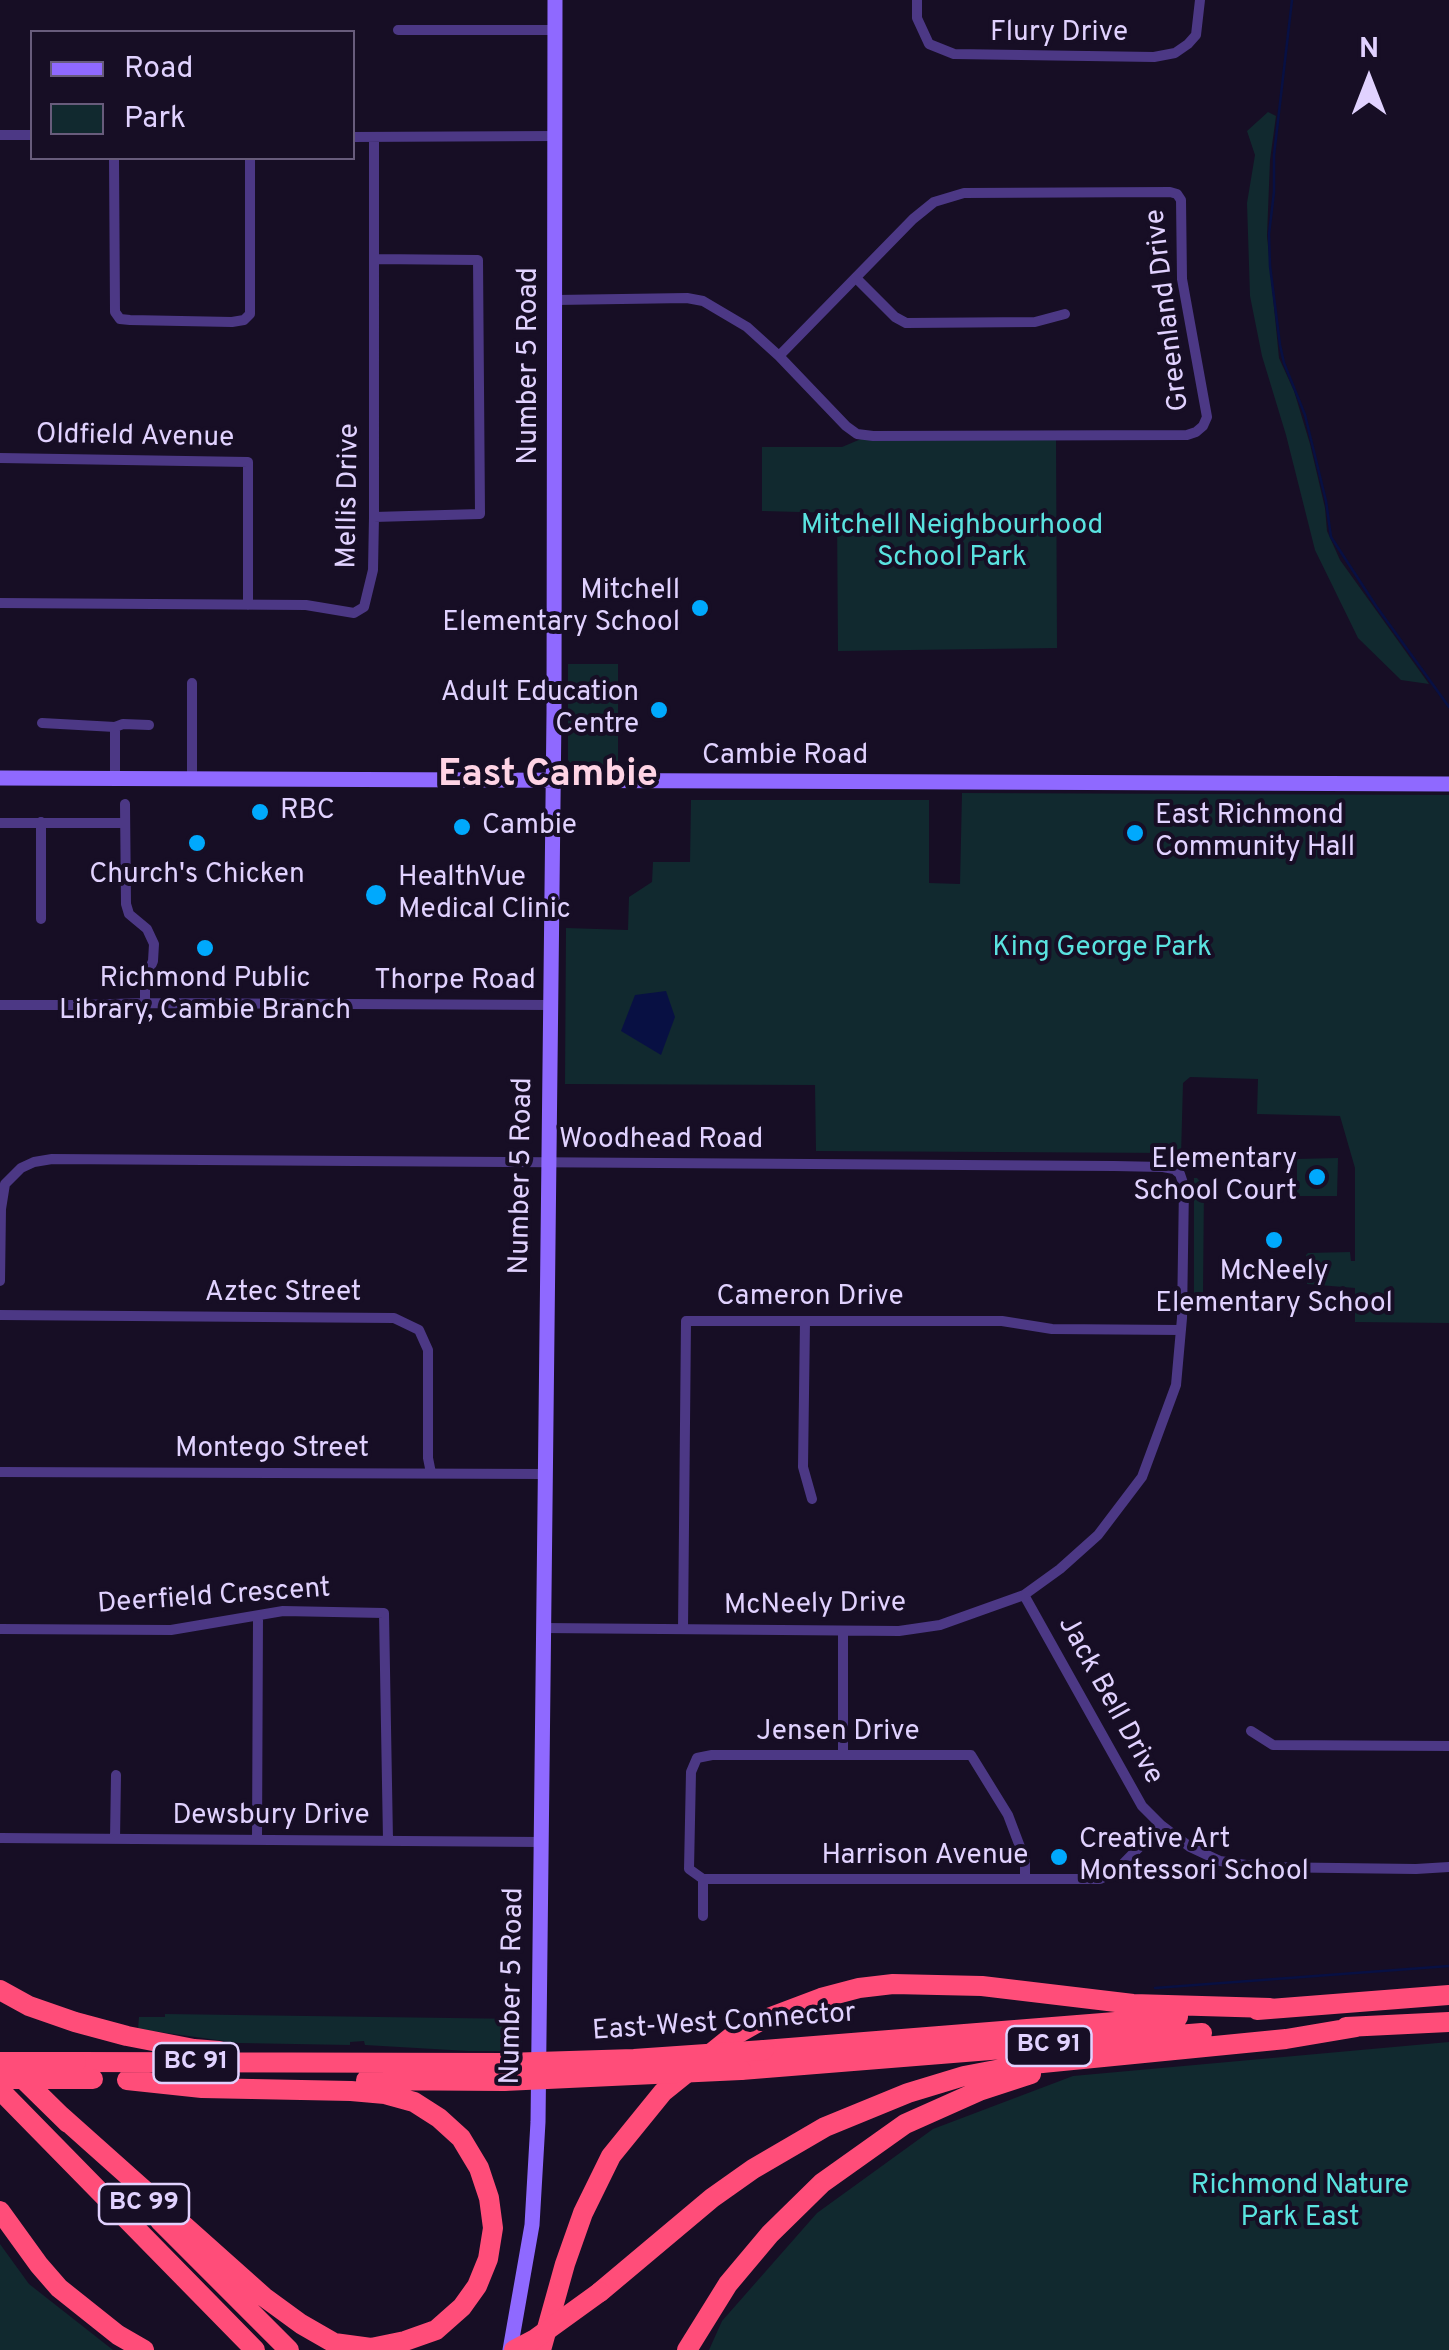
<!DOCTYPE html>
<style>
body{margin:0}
#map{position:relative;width:1449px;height:2350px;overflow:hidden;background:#170e25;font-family:Overpass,sans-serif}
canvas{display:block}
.legend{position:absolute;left:30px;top:30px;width:325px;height:130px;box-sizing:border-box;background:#170e25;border:2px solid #685c7c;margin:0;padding:12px 18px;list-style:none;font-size:30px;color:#e1d2ff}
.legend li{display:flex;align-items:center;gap:20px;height:50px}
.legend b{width:50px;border:2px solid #685c7c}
.north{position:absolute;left:1319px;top:30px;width:100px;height:100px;-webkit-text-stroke:8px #170e25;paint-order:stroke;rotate:0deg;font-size:28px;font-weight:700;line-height:40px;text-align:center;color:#e1d2ff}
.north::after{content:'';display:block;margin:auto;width:35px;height:45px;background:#e1d2ff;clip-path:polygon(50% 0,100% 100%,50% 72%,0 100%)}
</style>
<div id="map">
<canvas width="1449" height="2350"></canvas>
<ul class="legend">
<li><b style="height:12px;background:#8f69ff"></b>Road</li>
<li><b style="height:28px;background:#11292f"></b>Park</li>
</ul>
<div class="north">N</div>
</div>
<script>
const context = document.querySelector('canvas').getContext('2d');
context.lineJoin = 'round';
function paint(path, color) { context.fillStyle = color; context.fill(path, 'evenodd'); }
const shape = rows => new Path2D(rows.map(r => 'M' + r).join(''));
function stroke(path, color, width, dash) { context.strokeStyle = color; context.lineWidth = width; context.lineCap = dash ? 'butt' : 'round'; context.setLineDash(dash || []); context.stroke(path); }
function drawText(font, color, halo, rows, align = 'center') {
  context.font = font + ' Overpass,sans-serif'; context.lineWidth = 8; context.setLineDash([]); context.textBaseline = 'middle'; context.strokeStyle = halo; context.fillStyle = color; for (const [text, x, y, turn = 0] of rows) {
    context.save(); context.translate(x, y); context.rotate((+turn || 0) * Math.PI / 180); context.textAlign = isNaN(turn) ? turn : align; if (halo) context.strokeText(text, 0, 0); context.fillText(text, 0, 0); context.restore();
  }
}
paint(shape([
 [1268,112,1276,116,1270,160,1267,236,1279,358,1294,391,1310,444,1325,508,1327,531,1340,560,1429,684,1401,680,1358,638,1315,550,1286,435,1262,356,1250,296,1247,203,1255,155,1247,131],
 [1056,438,1057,648,838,651,837,513,762,511,762,447,842,447,861,439],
 [568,664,618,664,618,765,572,765,568,760],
 [962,793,1449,795,1449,1323,1355,1322,1355,1288,1307,1284,1306,1255,1308,1253,1350,1252,1351,1261,1355,1261,1355,1168,1340,1116,1257,1114,1258,1079,1190,1077,1183,1083,1181,1156,1174,1153,816,1151,815,1085,565,1084,566,928,628,930,629,897,652,882,653,862,690,862,691,800,929,800,929,883,960,884],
 [1338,1158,1337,1196,1297,1196,1297,1159],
 [1194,1178,1197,1178,1204,1186,1203,1292,1211,1302,1194,1303],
 [165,2014,522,2019,522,2051,468,2051,365,2045,364,2041,350,2042,350,2045,239,2043,138,2029,139,2017,165,2017],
 [1449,2042,1449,2350,709,2350,722,2321,817,2213,933,2129,1073,2076],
 [0,2244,29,2284,113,2350,0,2350]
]), '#11292f');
paint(shape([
 [666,991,675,1017,661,1055,621,1031,635,995]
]), '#081043');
stroke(shape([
 [1292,0,1274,155,1274,192,1269,234,1270,266,1280,345,1284,363,1305,415,1326,501,1331,537,1376,606,1449,707],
 [1155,1988,1449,1966]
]), '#081043', 2.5);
stroke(shape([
 [917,0,917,18,929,44,954,54,1154,57,1175,53,1188,44,1196,35,1200,0],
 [398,30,555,30],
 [0,135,32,135],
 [352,137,555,136],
 [114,158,115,312,120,319,130,320,232,322,244,320,250,314,250,158],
 [374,259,478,260,480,514,374,517],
 [856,278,895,317,906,323,1035,322,1065,314],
 [556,300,687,298,703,301,747,327,779,356,846,426,857,434,873,436,1187,435,1196,432,1203,426,1207,417,1182,279,1181,200,1177,194,1170,192,964,193,934,202,913,219,779,356],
 [0,458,248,462,248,605],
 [0,603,306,605,354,613,364,607,373,570,374,517,374,137],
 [192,683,192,779],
 [42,723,115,727,115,778],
 [115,727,123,724,149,725],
 [125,804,126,904,129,914,147,929,154,944,153,961,145,980,145,1003],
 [0,823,125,823],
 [41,919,41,822],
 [0,1005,80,1005,145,1003,550,1005],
 [0,1281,1,1209,5,1184,21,1168,34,1162,52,1159,1114,1166,1163,1167,1174,1169,1180,1174,1184,1186,1182,1318,1176,1385,1142,1477,1098,1535,1060,1569,1024,1595,940,1625,899,1631,543,1628],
 [0,1315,394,1318,419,1330,428,1350,428,1458,431,1473],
 [805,1321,803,1467,812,1499],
 [0,1472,544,1474],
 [1024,1595,1142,1806,1161,1825,1190,1847,1220,1861,1259,1867,1416,1869,1449,1867],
 [0,1629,171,1630,283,1611,384,1613,388,1840],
 [683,1629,686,1321,1002,1321,1052,1329,1181,1330],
 [1251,1731,1273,1745,1449,1746],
 [843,1755,843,1631],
 [0,1838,541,1842],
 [115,1839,116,1775],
 [257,1840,258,1617],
 [703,1879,689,1869,691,1772,697,1758,712,1755,971,1755,1008,1815,1025,1860,1025,1879],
 [703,1879,1100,1879,1115,1872,1161,1825],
 [703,1879,703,1916]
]), '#4c3885', 10);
stroke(shape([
 [0,778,1449,784],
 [510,2350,532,2225,538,2122,554,714,555,0]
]), '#8f69ff', 15);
stroke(shape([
 [0,1990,29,2006,75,2022,127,2036,194,2049,219,2051],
 [1257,2010,1449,1995],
 [1346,2027,1449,2022],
 [764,2050,1178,2017],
 [76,2062,505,2063],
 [14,2070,68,2123],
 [741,2070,1202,2033],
 [366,2080,504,2081],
 [0,2090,255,2350],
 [60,2115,264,2297,301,2324,334,2343,371,2348,405,2341,436,2330,462,2307,477,2286,488,2259,493,2228,489,2198,479,2168,461,2138,439,2118,414,2102,385,2094,351,2091,202,2088,127,2080],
 [0,2211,39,2265,59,2288,118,2335,144,2350],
 [160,2221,289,2350],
 [600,2292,712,2198,753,2169,825,2127,908,2093,964,2076,1022,2065,1286,2039,1357,2027],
 [541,2350,565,2264,583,2213,611,2156,663,2092,730,2038,760,2021,821,1998,859,1988,893,1984,982,1986,1133,2004,1270,2008],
 [687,2350,728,2284,770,2234,822,2183,905,2124,979,2091,1031,2074]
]), '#ff4d79', 20);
stroke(shape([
 [0,2062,76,2062],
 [505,2063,634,2059,764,2050],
 [0,2079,93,2079],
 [504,2081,741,2070],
 [514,2350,535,2339,600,2292]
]), '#ff4d79', 20);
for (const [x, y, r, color] of [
 [700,608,10,"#00a9fd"],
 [659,710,10,"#00a9fd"],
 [260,812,10,"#00a9fd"],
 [462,827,10,"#00a9fd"],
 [1135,833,10,"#00a9fd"],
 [197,843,10,"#00a9fd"],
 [376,895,12,"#00a9fd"],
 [205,948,10,"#00a9fd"],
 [1317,1177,10,"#00a9fd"],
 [1274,1240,10,"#00a9fd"],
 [1059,1857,10,"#00a9fd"]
]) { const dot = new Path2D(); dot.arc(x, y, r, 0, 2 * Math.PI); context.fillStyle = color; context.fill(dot); stroke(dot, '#170e25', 4); }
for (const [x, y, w] of [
 [1049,2046,85],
 [196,2063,85],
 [144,2204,90]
]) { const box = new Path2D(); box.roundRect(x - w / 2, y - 20, w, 40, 8); context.fillStyle = '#170e25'; context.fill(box); stroke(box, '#e1d2ff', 2.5); }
drawText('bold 25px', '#e1d2ff', null, [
 ["BC 91",1049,2046],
 ["BC 91",196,2063],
 ["BC 99",144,2204]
]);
drawText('28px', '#e1d2ff', '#170e25', [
 ["Flury Drive",1059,34],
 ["Greenland Drive",1169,310,-97],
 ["Number 5 Road",530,366,-90],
 ["Oldfield Avenue",135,438,1],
 ["Mellis Drive",350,496,-89],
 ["Cambie Road",785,757],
 ["Thorpe Road",455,982],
 ["Woodhead Road",661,1141],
 ["Number 5 Road",523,1176,-89],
 ["Aztec Street",283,1294],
 ["Cameron Drive",810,1298],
 ["Montego Street",272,1450],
 ["Deerfield Crescent",214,1598,-4],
 ["McNeely Drive",815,1606,-1],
 ["Jack Bell Drive",1109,1701,61],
 ["Jensen Drive",838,1733],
 ["Dewsbury Drive",271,1817],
 ["Harrison Avenue",925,1857],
 ["Number 5 Road",514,1986,-89],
 ["East-West Connector",724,2024,-4]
]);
drawText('28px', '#5ae3e0', '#170e25', [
 ["Mitchell Neighbourhood",952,527],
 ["School Park",952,559],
 ["King George Park",1102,949],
 ["Richmond Nature",1300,2187],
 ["Park East",1300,2219]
]);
drawText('28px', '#e1d2ff', '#170e25', [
 ["Mitchell",680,592,"right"],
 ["Elementary School",680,624,"right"],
 ["Adult Education",639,694,"right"],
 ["Centre",639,726,"right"],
 ["RBC",280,812],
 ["East Richmond",1155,817],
 ["Community Hall",1155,849],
 ["Cambie",482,827],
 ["Church's Chicken",197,876,"center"],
 ["HealthVue",398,879],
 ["Medical Clinic",398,911],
 ["Richmond Public",205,980,"center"],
 ["Library, Cambie Branch",205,1012,"center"],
 ["Elementary",1297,1161,"right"],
 ["School Court",1297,1193,"right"],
 ["McNeely",1274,1273,"center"],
 ["Elementary School",1274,1305,"center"],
 ["Creative Art",1079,1841],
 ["Montessori School",1079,1873]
], 'left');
drawText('bold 38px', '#ffd4e5', '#170e25', [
 ["East Cambie",548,777]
]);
</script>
